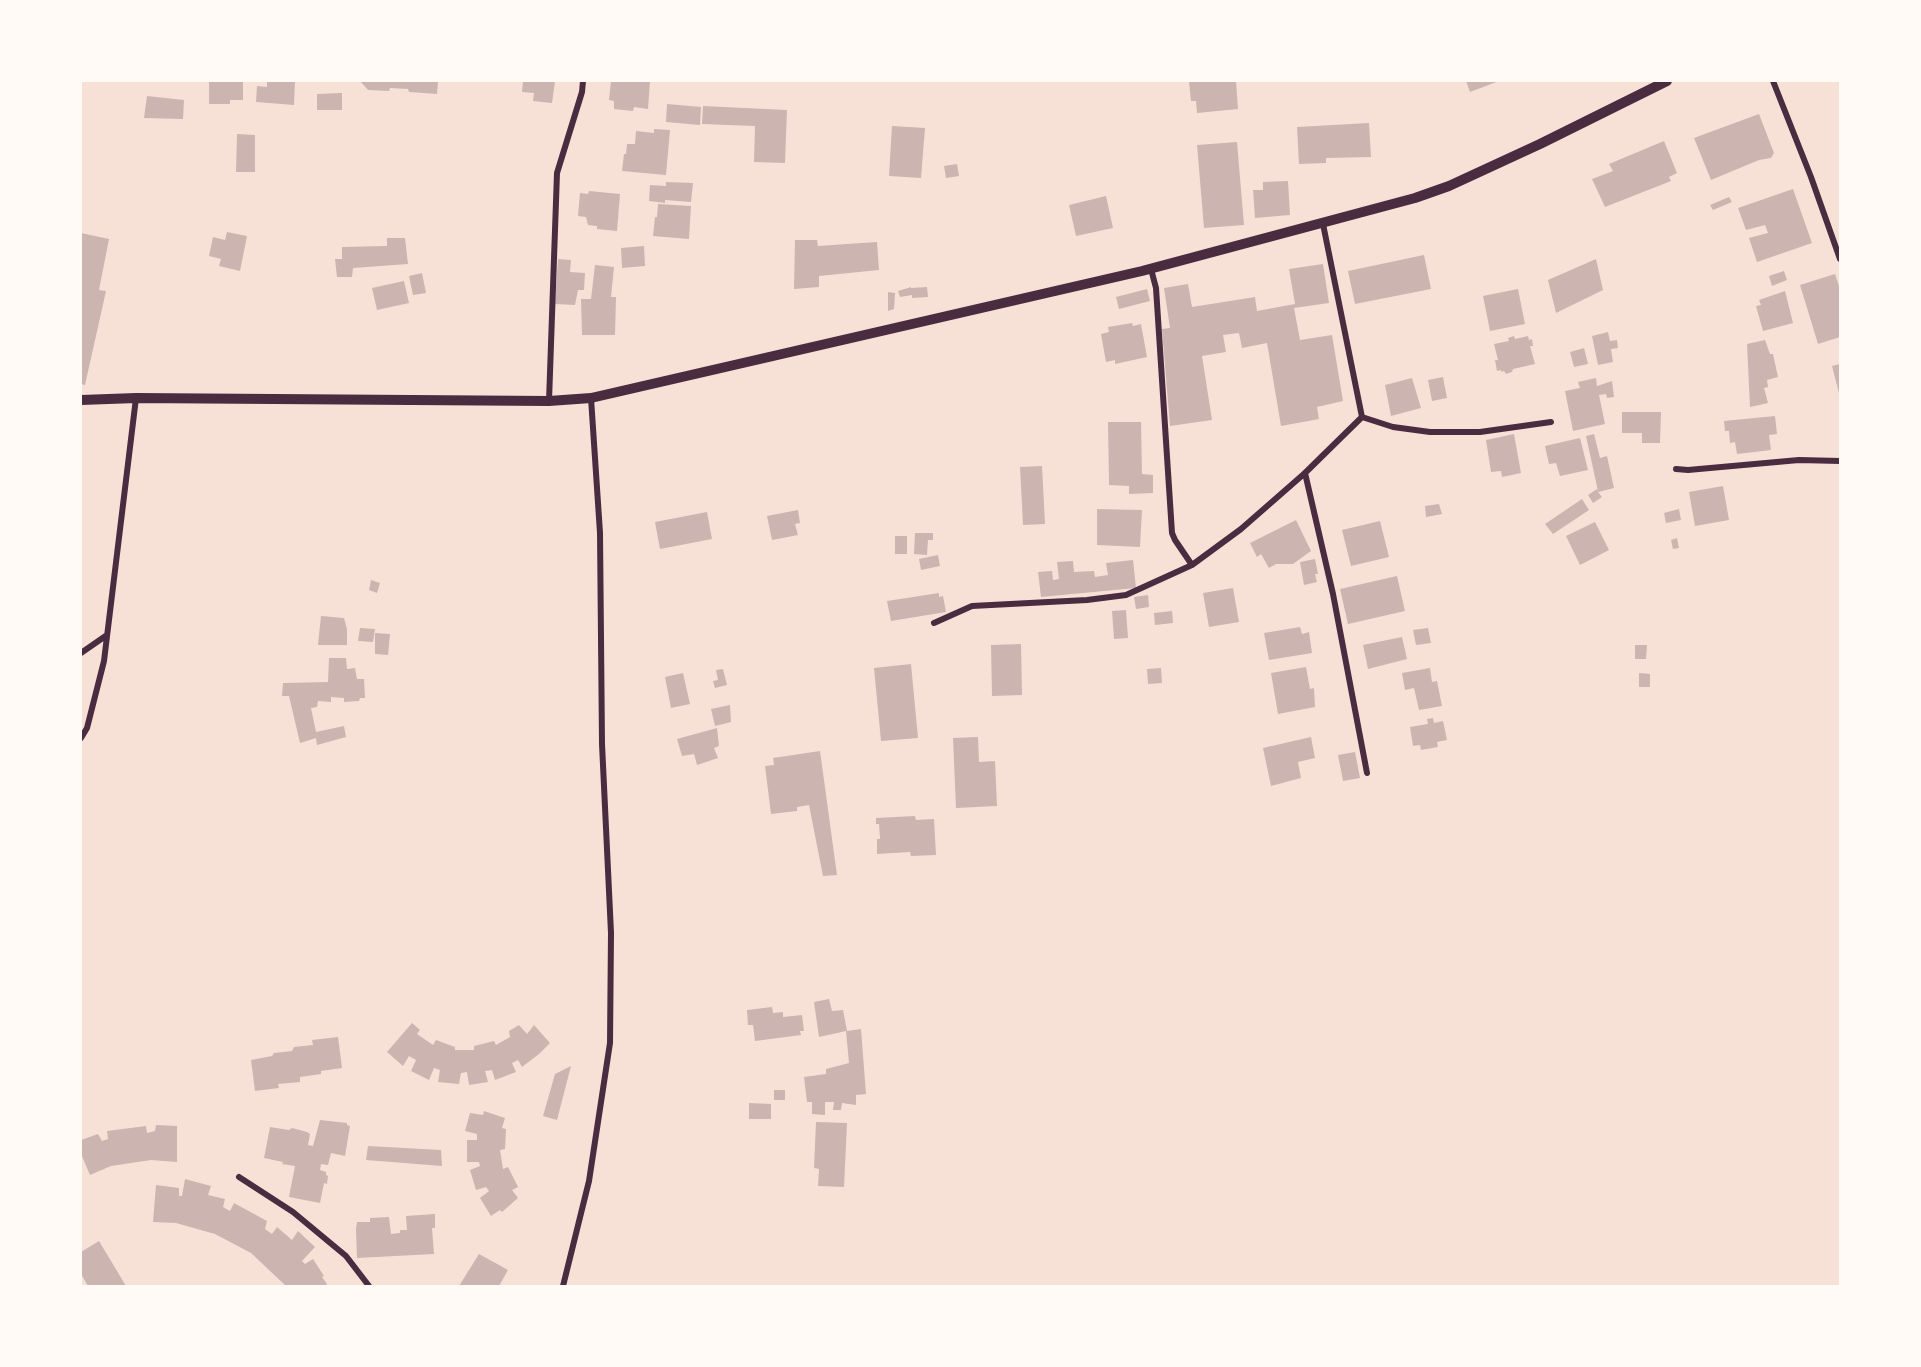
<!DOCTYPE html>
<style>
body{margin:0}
#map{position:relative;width:1921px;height:1367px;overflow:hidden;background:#f7e1d7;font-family:Jost,sans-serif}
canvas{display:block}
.frame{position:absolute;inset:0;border:82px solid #fffaf5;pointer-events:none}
</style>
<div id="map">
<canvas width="1921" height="1367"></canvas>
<div class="frame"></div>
</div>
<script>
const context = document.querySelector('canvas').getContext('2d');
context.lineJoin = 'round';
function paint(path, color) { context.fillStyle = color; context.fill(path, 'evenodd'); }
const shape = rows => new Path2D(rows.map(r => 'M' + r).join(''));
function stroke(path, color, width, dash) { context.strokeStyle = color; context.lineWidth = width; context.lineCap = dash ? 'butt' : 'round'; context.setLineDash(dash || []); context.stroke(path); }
paint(shape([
 [209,81,243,81,243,100,230,100,230,104,209,104],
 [267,81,295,81,294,105,256,102,257,86,267,87],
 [360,81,438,81,437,94,409,92,408,89,390,88,389,91,368,90],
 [523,81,555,81,552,103,533,101,534,93,522,92],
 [611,81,650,81,648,109,634,107,633,111,614,109,614,101,609,100],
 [1189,81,1236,81,1238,109,1197,113,1196,101,1191,101],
 [1466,81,1499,81,1470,92],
 [342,93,342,110,317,110,317,94],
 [147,96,184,100,183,119,144,118],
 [667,104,701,107,700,125,666,122],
 [703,106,787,110,785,163,754,162,755,126,702,124],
 [1759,114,1774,153,1771,158,1759,160,1711,180,1694,138],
 [1369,123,1371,157,1326,158,1326,163,1299,164,1297,127],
 [892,126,925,128,921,178,889,176],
 [654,129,670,130,666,175,622,171,624,154,626,154,627,144,635,144,636,131,654,133],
 [237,134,255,135,255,172,236,172],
 [1664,141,1677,173,1669,177,1671,181,1605,207,1592,179,1613,171,1609,164],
 [1237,142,1244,225,1204,228,1197,145],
 [957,164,959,176,946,178,944,166],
 [1288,181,1290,215,1255,218,1253,190,1263,190,1263,182],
 [666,182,693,183,691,202,665,200,665,203,649,201,650,185,666,186],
 [1793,189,1812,243,1757,262,1749,238,1768,233,1765,225,1746,230,1738,208],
 [589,191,620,194,617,231,597,229,597,226,588,225,586,217,578,216,580,193,588,194],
 [1106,196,1113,228,1076,236,1069,205],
 [1729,197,1732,202,1713,210,1710,205],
 [658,204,691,206,689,239,653,236,655,217,657,217],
 [227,232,247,236,240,271,219,266,221,259,209,256,213,237,225,240],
 [81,233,109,239,99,290,106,291,85,385,81,384],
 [387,238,405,238,408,264,353,268,352,277,337,277,335,259,342,259,342,247,387,246],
 [795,240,817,240,818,246,877,242,879,270,819,276,819,287,794,289],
 [644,246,645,266,622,268,621,248],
 [1424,255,1431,289,1355,304,1348,271],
 [558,259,571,260,570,272,585,273,584,290,578,290,575,305,555,304],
 [1596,259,1603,290,1556,313,1548,280],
 [1323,264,1329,303,1294,308,1300,340,1332,335,1343,401,1317,407,1319,419,1281,426,1267,343,1242,348,1239,333,1223,335,1226,352,1202,356,1212,420,1170,426,1162,329,1170,328,1164,288,1188,284,1192,307,1255,297,1257,311,1295,304,1289,269],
 [595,265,614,267,611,297,616,297,615,335,582,335,581,299,591,299],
 [1784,271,1787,280,1772,286,1769,276],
 [422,273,426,293,413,295,409,276],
 [1835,274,1840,289,1840,337,1818,344,1800,285],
 [404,281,409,303,377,310,372,288],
 [911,287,911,288,927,287,928,297,912,298,912,295,900,297,898,291],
 [1147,289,1150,301,1119,309,1116,297],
 [1518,289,1525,324,1490,331,1483,296],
 [1785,291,1793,323,1763,331,1756,306,1761,305,1759,300],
 [888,292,895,293,894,309,888,311],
 [1132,323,1133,326,1141,324,1147,357,1115,364,1115,360,1106,362,1101,334,1109,332,1108,327],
 [1608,332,1610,341,1617,340,1618,348,1611,349,1613,362,1598,365,1592,336],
 [1514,336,1515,339,1528,336,1529,340,1532,339,1533,346,1530,346,1535,364,1513,369,1512,372,1506,374,1504,371,1501,372,1501,370,1497,371,1495,360,1498,360,1494,344,1509,341,1508,338],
 [1765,340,1770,354,1773,354,1778,377,1767,380,1768,387,1764,388,1768,403,1750,407,1747,344],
 [1584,348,1588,364,1574,367,1570,352],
 [1840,364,1840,393,1839,393,1832,366],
 [1443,377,1447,398,1432,401,1428,380],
 [1412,378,1421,408,1391,416,1385,385],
 [1596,378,1597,386,1612,381,1614,397,1607,398,1606,394,1599,395,1605,424,1573,431,1565,391,1580,388,1578,382],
 [1622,412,1661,412,1660,443,1642,443,1642,433,1622,433],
 [1775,416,1777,434,1769,435,1771,450,1737,454,1735,442,1730,443,1729,431,1725,431,1724,421],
 [1108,422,1141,422,1142,474,1153,475,1153,493,1129,494,1129,486,1109,485],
 [1514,434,1521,473,1502,477,1501,471,1491,472,1486,440],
 [1594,434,1600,458,1607,456,1614,488,1598,492,1602,497,1593,503,1588,495,1597,489,1598,491,1586,436],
 [1580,438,1588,470,1560,476,1556,463,1549,464,1545,446],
 [1042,466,1045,524,1023,525,1020,467],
 [1723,486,1729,520,1695,526,1689,492],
 [1582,499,1589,510,1553,534,1545,524],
 [1439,504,1442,514,1426,517,1425,506],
 [1097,509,1142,510,1140,547,1097,545],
 [1679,509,1681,520,1666,523,1664,513],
 [798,510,800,523,795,524,798,535,772,540,767,516],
 [707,512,712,539,660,549,655,522],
 [1296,520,1311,551,1293,564,1276,564,1269,568,1261,554,1257,557,1250,543],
 [1380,521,1389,557,1351,566,1342,530],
 [1595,522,1609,550,1580,565,1566,536],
 [915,533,933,533,933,540,928,540,927,555,914,554],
 [895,536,907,536,907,554,895,554],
 [1677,538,1679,548,1673,549,1671,540],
 [938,555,940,566,921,570,919,559],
 [1315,559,1318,574,1315,574,1317,582,1304,585,1300,562],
 [1133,560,1136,588,1041,597,1038,572,1052,571,1053,580,1059,579,1057,562,1073,561,1074,572,1094,571,1095,577,1108,575,1106,563],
 [1397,576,1405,611,1348,624,1340,589],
 [371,580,380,583,377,593,369,590],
 [1233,588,1239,622,1209,627,1203,593],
 [939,593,939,597,943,596,946,612,891,621,887,601],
 [1148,595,1149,607,1136,609,1134,597],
 [1126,610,1128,638,1114,639,1112,611],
 [1172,611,1173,623,1155,625,1154,613],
 [321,616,344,618,347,629,347,645,318,645],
 [1300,627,1302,634,1309,632,1312,653,1269,660,1264,633],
 [360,628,375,629,373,642,358,641],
 [1428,628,1431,643,1416,645,1413,630],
 [375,633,390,634,388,655,375,654],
 [1402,637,1407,659,1368,669,1363,645],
 [1021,644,1022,695,992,696,991,645],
 [1635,645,1647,645,1646,659,1635,659],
 [329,658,346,658,347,669,355,668,357,679,364,679,365,698,360,698,359,701,344,702,344,698,331,697,331,702,318,701,317,707,311,708,316,732,344,726,346,737,317,745,316,738,300,743,289,696,282,696,283,683,328,682],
 [911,664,918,738,881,741,874,668],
 [1306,667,1310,689,1314,688,1315,707,1278,714,1271,673],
 [1161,668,1162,683,1148,684,1147,669],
 [1430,668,1432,682,1437,681,1442,706,1419,710,1414,688,1405,690,1402,673],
 [723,669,727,685,715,688,713,681,718,680,716,670],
 [683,673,690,704,671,708,665,677],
 [1639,673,1650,674,1650,687,1639,687],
 [730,705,731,722,715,726,711,709],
 [1433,718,1434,723,1443,721,1447,740,1437,742,1438,747,1421,750,1420,745,1413,746,1410,727,1428,724,1427,719],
 [717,728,719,746,714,748,718,758,697,765,694,754,682,756,677,739],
 [978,737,979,762,995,761,997,806,956,808,953,738],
 [1311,737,1315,758,1298,762,1301,778,1271,786,1263,748],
 [820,751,837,875,823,876,809,805,797,807,797,811,771,814,765,766,774,765,773,758],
 [1355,752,1360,778,1343,781,1338,755],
 [915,816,916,820,934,819,936,855,911,856,910,852,877,854,877,839,880,839,879,824,876,824,876,818],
 [829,999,832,1011,843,1010,847,1031,861,1029,866,1094,856,1095,856,1105,842,1103,841,1110,833,1110,834,1102,825,1102,825,1115,812,1114,812,1102,807,1102,804,1077,826,1074,826,1069,849,1063,846,1031,819,1037,814,1002],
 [772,1007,773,1013,783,1012,783,1017,802,1015,804,1031,800,1031,801,1035,755,1041,753,1025,748,1025,747,1010],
 [412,1023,420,1030,417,1034,433,1045,436,1040,455,1047,455,1050,474,1050,474,1046,494,1041,496,1045,510,1037,509,1031,519,1025,527,1034,534,1025,550,1043,539,1054,522,1067,518,1060,512,1063,516,1072,495,1080,492,1070,485,1071,488,1082,469,1085,467,1072,461,1073,459,1084,438,1082,440,1070,434,1068,429,1080,411,1071,416,1060,409,1056,403,1066,387,1052],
 [338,1037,342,1068,321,1071,321,1074,300,1077,300,1082,278,1084,279,1088,255,1091,251,1060,272,1056,274,1053,292,1051,294,1047,313,1045,312,1040],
 [571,1066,557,1120,543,1116,555,1074],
 [774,1090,785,1090,785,1100,774,1100],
 [749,1103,771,1104,771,1119,749,1119],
 [484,1111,505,1118,502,1128,506,1129,505,1149,500,1150,503,1169,508,1167,518,1187,512,1190,518,1198,502,1212,500,1210,491,1216,480,1198,489,1191,486,1187,476,1190,470,1170,480,1166,479,1162,467,1162,467,1140,477,1140,477,1134,465,1131,470,1113,483,1115],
 [320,1120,347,1123,347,1125,350,1126,345,1156,331,1153,328,1165,321,1164,320,1170,326,1172,326,1175,328,1176,327,1184,324,1183,320,1203,289,1197,295,1166,282,1164,283,1162,264,1158,270,1127,289,1130,292,1128,307,1132,310,1134,308,1145,313,1146],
 [816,1122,847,1123,844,1187,818,1186,819,1169,814,1168],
 [156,1125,177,1126,177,1162,151,1160,111,1166,90,1175,81,1154,81,1140,98,1134,102,1141,108,1139,107,1131,146,1126,147,1133,155,1131],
 [368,1146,441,1150,442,1166,366,1160],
 [185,1179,211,1186,208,1195,225,1199,223,1207,230,1211,234,1203,267,1221,265,1229,272,1234,277,1227,292,1240,298,1231,315,1247,302,1261,305,1264,313,1259,324,1276,322,1277,327,1284,325,1286,286,1286,251,1253,215,1234,176,1223,153,1222,156,1185,179,1188,179,1196,182,1196],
 [435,1214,435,1228,432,1228,434,1254,357,1258,356,1229,357,1222,370,1222,370,1218,389,1217,391,1234,400,1233,400,1230,407,1230,406,1216],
 [99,1241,126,1286,88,1286,81,1274,81,1252],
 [479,1254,508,1270,499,1286,459,1286]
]), '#ccb4b1');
stroke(shape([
 [1773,81,1811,177,1840,259],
 [1151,269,1156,288,1172,533,1175,540,1192,565],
 [549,401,557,173,582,92,583,81],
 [1362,417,1393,427,1430,432,1480,432,1551,422],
 [1676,469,1688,470,1799,460,1840,461],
 [1305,473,1333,594,1367,773],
 [934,623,972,606,1087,600,1126,595,1192,565,1241,529,1305,473,1362,417,1323,224],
 [81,653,107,635],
 [81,738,87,728,104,661,136,398],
 [239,1177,293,1212,346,1256,369,1286],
 [563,1286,589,1181,610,1043,611,933,602,744,600,533,591,398]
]), '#4a2c40', 6);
stroke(shape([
 [81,400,136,398,549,401,591,398,1142,271,1415,198,1449,186,1540,144,1667,81]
]), '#4a2c40', 10);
</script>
